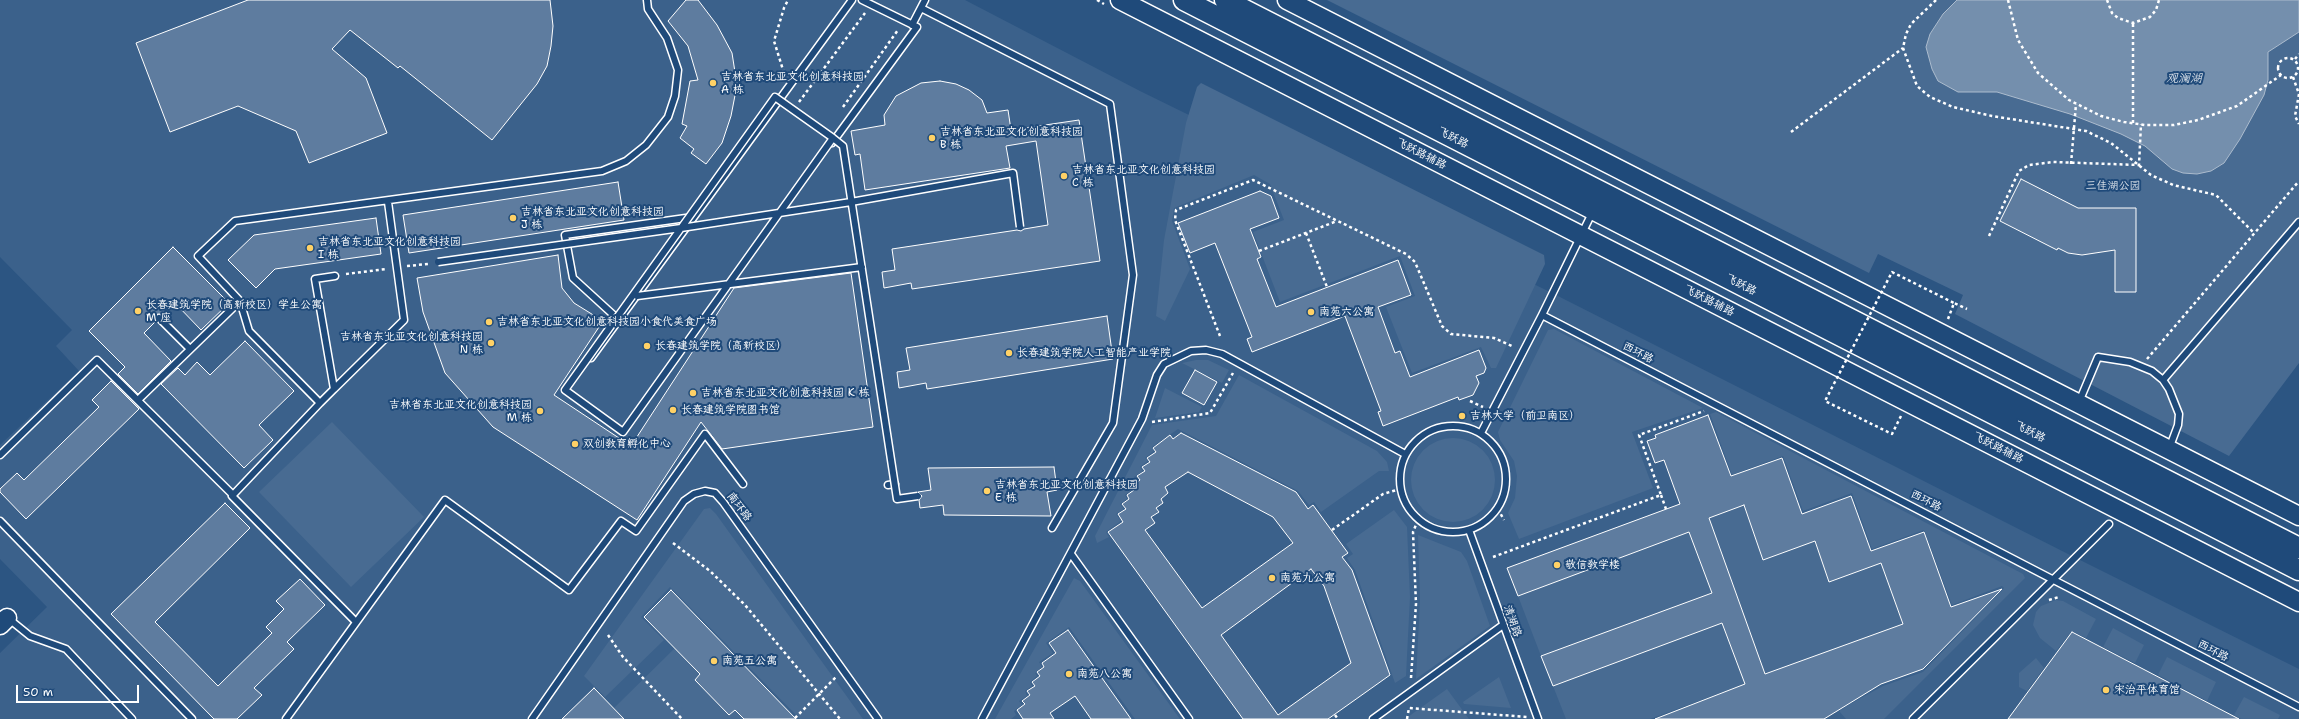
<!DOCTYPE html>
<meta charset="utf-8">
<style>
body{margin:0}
#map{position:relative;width:2299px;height:719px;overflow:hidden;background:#2c5582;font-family:"Shantell Sans",sans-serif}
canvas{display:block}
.scale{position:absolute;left:16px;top:685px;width:123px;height:18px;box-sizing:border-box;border:2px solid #fff;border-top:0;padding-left:5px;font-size:12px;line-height:14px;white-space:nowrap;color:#fff;-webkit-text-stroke:3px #1f4a7a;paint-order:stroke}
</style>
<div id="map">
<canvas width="2299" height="719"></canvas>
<div class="scale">50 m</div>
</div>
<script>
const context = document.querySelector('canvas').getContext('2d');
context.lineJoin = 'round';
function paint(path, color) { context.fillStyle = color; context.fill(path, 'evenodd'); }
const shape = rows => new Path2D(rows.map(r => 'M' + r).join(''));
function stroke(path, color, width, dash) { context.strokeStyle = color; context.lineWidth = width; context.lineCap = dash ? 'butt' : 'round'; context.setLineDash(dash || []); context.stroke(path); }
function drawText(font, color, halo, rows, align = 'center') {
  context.font = font + ' "Shantell Sans","LXGW WenKai TC",sans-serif'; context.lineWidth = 4; context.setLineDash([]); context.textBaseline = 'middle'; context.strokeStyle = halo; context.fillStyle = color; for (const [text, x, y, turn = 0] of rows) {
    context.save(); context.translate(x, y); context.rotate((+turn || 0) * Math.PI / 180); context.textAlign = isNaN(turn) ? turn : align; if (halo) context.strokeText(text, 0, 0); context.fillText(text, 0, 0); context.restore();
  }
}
paint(shape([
 [0,0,965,0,1140,91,1552,293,2076,558,2299,669,2299,719,0,719,0,653,47,607,0,559,0,445,79,371,56,346,72,330,0,257]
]), '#3b618b');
paint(shape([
 [1327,0,2299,0,2299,363,2229,456,1955,314,1963,295,1878,254,1869,273],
 [1201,83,1544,255,1545,264,1496,368,1491,368,1481,347,1412,373,1386,307,1415,296,1400,256,1280,302,1253,232,1284,220,1270,184,1254,175,1174,208,1172,221,1190,269,1165,321,1156,316,1164,240,1186,123,1197,87],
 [1554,329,1703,408,1632,432,1653,488,1519,539,1508,513,1515,498,1517,476,1514,461,1500,440,1498,432,1548,330],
 [1196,360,1208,360,1229,370,1222,383,1182,363],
 [1239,375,1377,451,1387,462,1389,471,1379,471,1321,512,1314,502,1309,505,1298,491,1178,429,1152,447,1154,451,1145,458,1148,461,1140,467,1143,471,1134,477,1137,481,1130,486,1132,490,1125,495,1127,499,1120,504,1124,509,1116,514,1121,521,1106,532,1109,537,1097,543,1095,536,1152,425,1216,416],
 [1165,388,1202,407,1199,412,1155,418],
 [1716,412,2023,574,2025,578,1884,719,1846,719,1839,711,1850,704,1883,686,1923,672,2004,588,2002,586,1952,605,1924,530,1872,549,1852,493,1803,511,1783,456,1732,475,1710,414],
 [332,422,424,517,351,587,259,492],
 '1411 480a42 42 0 1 1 84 0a42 42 0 1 1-84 0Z',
 [1738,489,1763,560,1815,541,1830,582,1881,563,1903,624,1765,674,1709,518],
 [710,508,716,514,863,719,800,719,670,587,641,617,664,640,605,697,584,676,704,509],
 [1394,510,1407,527,1410,597,1406,676,1395,683,1355,570,1347,558,1353,554,1346,544],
 [1689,532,1712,593,1541,656,1518,596],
 [1418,535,1461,552,1467,561,1490,626,1416,679,1420,600],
 [1074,578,1080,581,1180,719,1135,719,1069,627,1046,643,1053,653,1039,662,1042,667,1035,673,1037,676,1030,682,1032,686,1025,691,1027,696,1019,701,1022,705,1014,711,1016,715,1011,719,995,719],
 [2056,600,2063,601,2096,619,2086,638,2072,631,2056,651,2040,638,2033,625,2036,612,2041,606],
 [1722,623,1745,684,1650,719,1566,719,1553,686],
 [2113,628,2144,645,2135,663,2103,647],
 [675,648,700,674,695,680,729,715,735,710,744,719,624,719,614,708],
 [2167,657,2216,682,2207,701,2158,675],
 [2036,658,2044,668,2027,691,2019,687,2019,673],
 [1499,677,1511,708,1464,704,1463,702],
 [1447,689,1469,719,1405,719],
 [2244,697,2280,715,2278,719,2241,719,2234,715]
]), '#486b92');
const water = shape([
 [1957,0,2299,0,2299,32,2268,52,2268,80,2264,95,2240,139,2224,163,2211,171,2197,174,2183,173,2172,169,2145,146,2121,134,2070,114,1997,92,1958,92,1938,81,1932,69,1926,47,1930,34,1943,14,1957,0]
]);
paint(water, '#748fad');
stroke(water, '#acbcce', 1);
const building = shape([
 [248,0,550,0,553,26,551,46,547,66,537,84,492,140,400,66,398,68,350,30,332,49,366,78,387,133,309,163,296,131,238,106,170,132,136,43,248,0],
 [686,0,698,0,717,25,732,53,737,85,731,116,722,143,706,164,691,153,694,149,680,138,687,126,682,124,690,81,698,80,688,46,668,21,686,0],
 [940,81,956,84,969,90,982,100,987,113,1008,110,1011,130,1079,120,1100,261,912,289,911,283,884,288,882,272,895,270,892,249,1017,230,1021,231,1024,229,1048,225,1036,141,1006,146,1010,168,865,190,860,154,855,155,851,131,885,125,884,115,896,96,921,83,940,81],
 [2021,179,2078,208,2136,208,2136,292,2115,292,2115,250,2082,255,2068,253,2058,248,2057,250,2000,221,2021,179],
 [618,182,624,220,409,253,403,215,618,182],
 [1260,191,1271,196,1279,218,1250,229,1261,257,1257,259,1276,307,1398,260,1411,295,1378,307,1395,353,1400,351,1410,377,1479,350,1486,368,1484,373,1476,376,1479,383,1473,395,1459,400,1458,397,1383,426,1378,412,1381,411,1345,316,1252,352,1247,339,1252,337,1215,243,1190,253,1178,223,1260,191],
 [376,218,381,254,275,269,256,288,228,260,254,235,376,218],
 [173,247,229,303,201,330,175,303,162,315,156,315,156,321,144,333,171,361,138,394,118,374,125,367,89,331,173,247],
 [558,255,562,288,574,303,603,321,554,395,631,446,734,288,851,273,873,427,722,449,701,422,637,520,493,427,445,373,423,312,417,278,558,255],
 [1107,316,1113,359,927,389,926,383,899,388,897,372,910,370,906,348,1107,316],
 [245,341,294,391,259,425,273,440,244,468,161,384,178,368,185,375,197,362,210,375,245,341],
 [1195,370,1217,382,1204,405,1182,393,1195,370],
 [111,381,139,409,26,519,0,492,0,489,17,473,24,480,99,407,92,400,111,381],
 [1708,415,1731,476,1782,458,1802,514,1851,496,1871,551,1924,532,1951,607,2002,589,1923,669,1881,684,1824,719,1655,719,1745,684,1722,623,1553,686,1541,656,1712,593,1689,532,1518,596,1507,568,1680,504,1664,460,1655,463,1647,441,1656,438,1655,435,1708,415],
 [1744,505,1763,560,1815,541,1829,582,1881,563,1903,624,1765,674,1709,518,1744,505],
 [1181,433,1296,492,1308,509,1313,505,1348,553,1342,557,1352,570,1390,675,1328,719,1243,719,1108,532,1123,522,1118,514,1126,509,1122,504,1129,499,1127,495,1134,490,1132,486,1140,480,1137,476,1145,471,1142,467,1150,462,1147,458,1156,452,1153,448,1170,435,1173,439,1181,433],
 [1188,472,1273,517,1293,543,1202,608,1145,530,1155,523,1151,517,1159,512,1156,508,1163,503,1161,499,1168,493,1165,487,1188,472],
 [1311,569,1324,586,1351,663,1278,715,1221,635,1311,569],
 [1054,467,1057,490,1047,492,1051,516,944,515,943,505,920,508,919,500,922,496,918,492,931,490,928,468,1054,467],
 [225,503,250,528,155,622,218,686,272,633,266,627,284,609,276,601,300,579,325,605,287,642,294,649,254,688,262,695,237,719,214,719,111,614,225,503],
 [671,590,796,719,744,719,735,710,729,715,695,680,700,674,644,617,671,590],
 [1068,630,1131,719,1091,719,1075,696,1050,713,1054,719,1023,719,1017,710,1025,704,1022,701,1030,695,1027,691,1035,686,1032,682,1040,676,1037,672,1044,667,1042,663,1056,653,1049,643,1068,630],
 [2072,632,2239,719,2008,719,2072,632],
 [594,688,624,719,562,719,594,688]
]);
paint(building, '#5e7c9f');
stroke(building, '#fff', 1);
const lane = shape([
 [921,8,1110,104,1133,275,1113,423,1052,528],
 [912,25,925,0],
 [832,143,917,27,862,0],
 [1542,315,2299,707],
 [159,318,190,349],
 [619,320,573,278,565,235,693,217],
 [591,358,852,0],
 [2163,380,2299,222],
 [334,389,404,320,388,202],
 [138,400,240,301],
 [2079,402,2098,357,2130,362,2152,371,2163,380,2169,389,2179,414,2178,425,2169,449],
 [320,403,334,389,315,279,335,276],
 '1400 479a53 53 0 1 1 106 0a53 53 0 1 1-106 0Z',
 [1481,433,1542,315,1593,211],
 [0,455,97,360,233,495],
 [888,485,895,484],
 [0,521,192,719],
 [1469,530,1538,719],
 [1071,554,1189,719],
 [9,619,30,636,66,649,132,719],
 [356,622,232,496,320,403,249,331,240,301,198,256,235,221,602,171,626,161,646,145,668,117,675,96,678,70,667,38,648,9,647,0],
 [286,719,445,500,569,590,621,521,636,531,705,434,743,484],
 [532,719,684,501,694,494,705,491,715,493,723,502,878,719],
 [982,719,1142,419,1157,375,1164,364,1191,351,1206,350,1222,354,1405,454],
 [1373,719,1503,625],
 [1913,719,2109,524]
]);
const secondary = shape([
 [1120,0,2299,602],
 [1287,0,2299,516],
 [0,625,7,618]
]);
const primary = shape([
 [1184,0,2299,570],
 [1225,0,2299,548]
]);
stroke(lane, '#fff', 9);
stroke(secondary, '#fff', 21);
stroke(primary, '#fff', 23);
stroke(shape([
 [1097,0,1104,4],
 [1936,0,1911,24,1906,34,1903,48,1917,86,1930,97,1953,107,1992,116,2086,131,2111,143,2151,175,2173,185,2216,195,2254,233],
 [2008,0,2018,40,2038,73,2069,100,2101,116,2124,122,2145,125,2174,125,2198,120,2237,106,2281,75],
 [2107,0,2112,13,2118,18,2133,23,2150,17,2156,10,2159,0],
 '2278 68a10 10 0 1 1 20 0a10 10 0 1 1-20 0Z',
 [2295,59,2299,54],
 [784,73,774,41,784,8,788,0],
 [2293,77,2299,94,2295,116,2299,124],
 [799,102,865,13],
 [843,107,898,30],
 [2133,123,2133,23],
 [1791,132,1903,48],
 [2071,164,2076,104],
 [1306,233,1327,287],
 [1989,236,2019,171,2029,165,2053,162,2139,165,2141,124],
 [1259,251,1337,221],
 [407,266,428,264],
 [346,274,386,269],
 [1948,319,1954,303,1967,309],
 [1220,336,1175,220,1176,210,1253,180,1406,254,1415,262,1442,326,1451,334,1494,338,1514,347],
 [2147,359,2299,181],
 [1470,401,1483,407],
 [1152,422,1210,413,1233,373],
 [1661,495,1666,509],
 [1498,509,1504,520],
 [1332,530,1383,494,1400,489],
 [673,543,710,571,745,605,840,719],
 [1493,557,1661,495,1639,435,1704,411],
 [2049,600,2059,597],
 [608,635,623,657,682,719],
 [1411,678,1416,604,1413,532,1418,520],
 [1335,715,1338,719],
 [795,718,836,677],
 [1407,719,1409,708,1527,717]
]), '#fff', 2.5, [3, 3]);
stroke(lane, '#1f4a7a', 6);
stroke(secondary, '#1f4a7a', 18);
stroke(primary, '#1f4a7a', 20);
const laneBridge = shape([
 [833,138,623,432,565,390,775,97,833,138,843,146,897,499,918,496],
 [438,262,681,228,851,202,1013,173,1020,227],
 [637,296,862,267]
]);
stroke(laneBridge, '#fff', 9, []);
stroke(shape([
 [1901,416,1892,434,1825,401,1892,272,1954,303]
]), '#fff', 2.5, [3, 3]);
stroke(laneBridge, '#1f4a7a', 6);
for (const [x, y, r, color] of [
 [713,83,4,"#ffd166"],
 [932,138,4,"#ffd166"],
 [1064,176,4,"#ffd166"],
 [513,218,4,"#ffd166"],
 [310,248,4,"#ffd166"],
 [138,311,4,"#ffd166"],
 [1311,312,4,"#ffd166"],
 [489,322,4,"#ffd166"],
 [491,343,4,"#ffd166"],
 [647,346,4,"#ffd166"],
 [1009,353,4,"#ffd166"],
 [693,393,4,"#ffd166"],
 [673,410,4,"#ffd166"],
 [540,411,4,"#ffd166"],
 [1462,416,4,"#ffd166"],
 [575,444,4,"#ffd166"],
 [987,491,4,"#ffd166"],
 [1557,565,4,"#ffd166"],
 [1272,578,4,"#ffd166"],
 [714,661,4,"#ffd166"],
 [1069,674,4,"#ffd166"],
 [2106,690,4,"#ffd166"]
]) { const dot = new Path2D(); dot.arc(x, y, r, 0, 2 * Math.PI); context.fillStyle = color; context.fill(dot); stroke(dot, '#1f4a7a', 1.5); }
drawText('11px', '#fff', '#1f4a7a', [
 ["吉林省东北亚文化创意科技园",721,77],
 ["A 栋",721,90],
 ["吉林省东北亚文化创意科技园",940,132],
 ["B 栋",940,145],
 ["吉林省东北亚文化创意科技园",1072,170],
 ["C 栋",1072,183],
 ["吉林省东北亚文化创意科技园",521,212],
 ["J 栋",521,225],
 ["吉林省东北亚文化创意科技园",318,242],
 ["I 栋",318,255],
 ["长春建筑学院（高新校区）学生公寓",146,305],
 ["M 座",146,318],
 ["南苑六公寓",1319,312],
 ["吉林省东北亚文化创意科技园小食代美食广场",497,322],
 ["吉林省东北亚文化创意科技园",483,337,"right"],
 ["N 栋",483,350,"right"],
 ["长春建筑学院（高新校区）",655,346],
 ["长春建筑学院人工智能产业学院",1017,353],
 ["吉林省东北亚文化创意科技园 K 栋",701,393],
 ["吉林省东北亚文化创意科技园",532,405,"right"],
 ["M 栋",532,418,"right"],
 ["长春建筑学院图书馆",681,410],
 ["吉林大学（前卫南区）",1470,416],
 ["双创教育孵化中心",583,444],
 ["吉林省东北亚文化创意科技园",995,485],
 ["E 栋",995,498],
 ["敬信教学楼",1565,565],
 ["南苑九公寓",1280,578],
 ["南苑五公寓",722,661],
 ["南苑八公寓",1077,674],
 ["宋治平体育馆",2114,690]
], 'left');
drawText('11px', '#fff', '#1f4a7a', [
 ["飞跃路",1453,138,27],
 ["飞跃路辅路",1421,154,27],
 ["飞跃路",1741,285,27],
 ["飞跃路辅路",1709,301,27],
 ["西环路",1638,353,27],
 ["飞跃路",2030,432,27],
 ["飞跃路辅路",1998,448,27],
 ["西环路",1926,501,27],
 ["南环路",739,507,53],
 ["清湖路",1512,621,70],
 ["西环路",2213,651,28]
]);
drawText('11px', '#dae1e9', '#1f4a7a', [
 ["三佳湖公园",2113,186]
]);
drawText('italic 12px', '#d5dde6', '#1f4a7a', [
 ["观澜湖",2184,79]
]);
</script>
